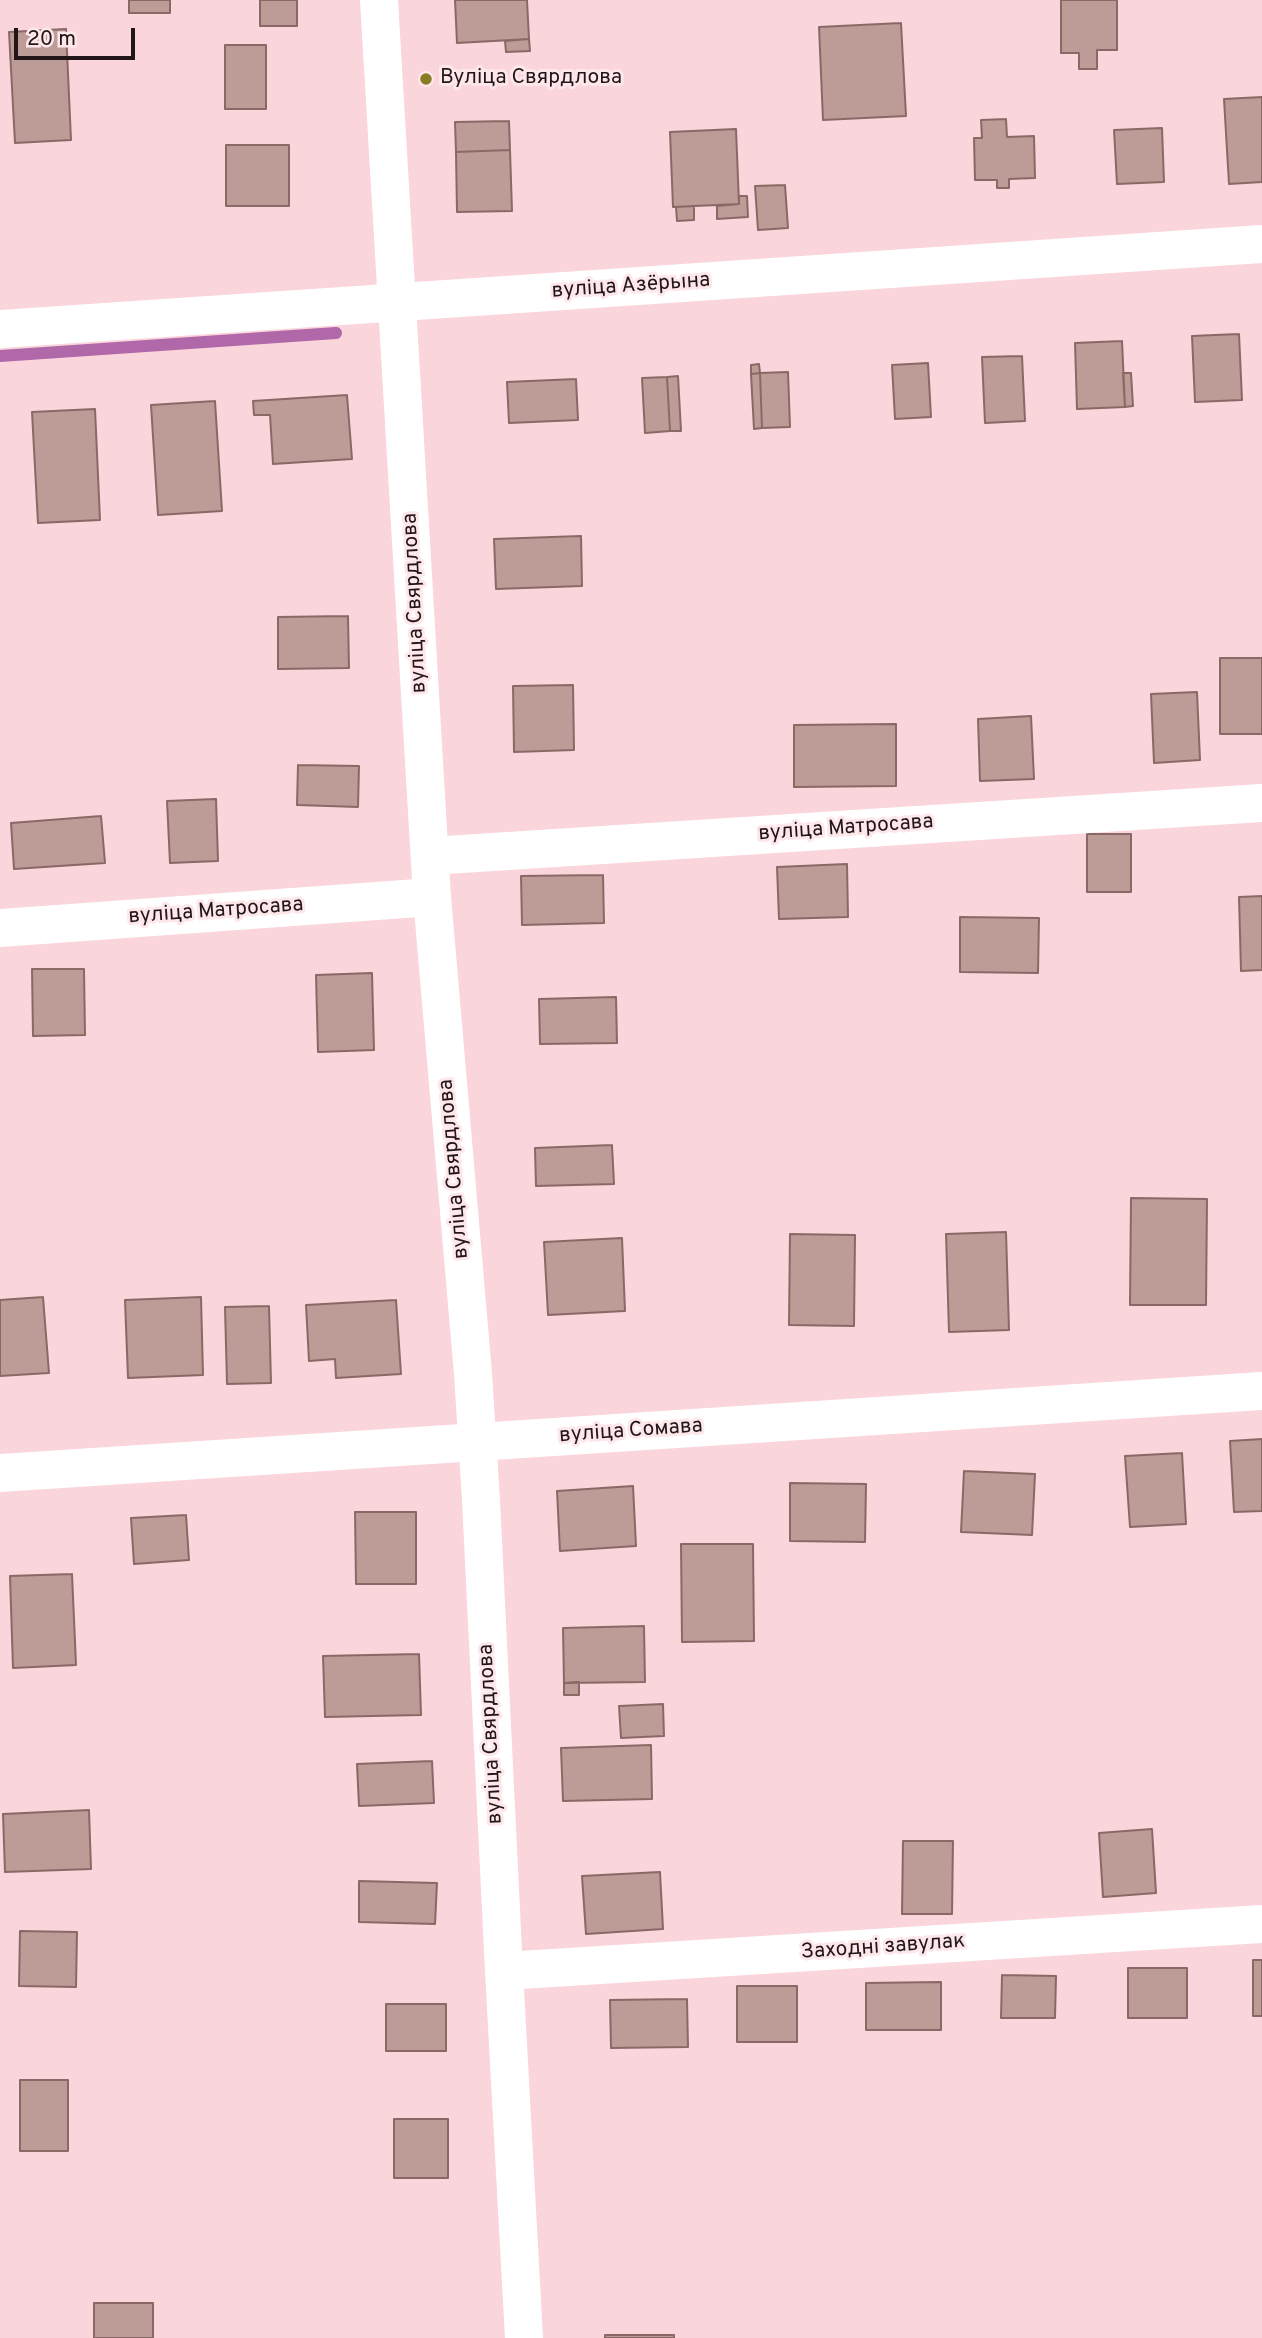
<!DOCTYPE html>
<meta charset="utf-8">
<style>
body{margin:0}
#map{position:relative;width:1262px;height:2338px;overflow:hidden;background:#fad5db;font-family:Overpass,sans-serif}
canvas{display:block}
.scale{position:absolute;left:14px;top:28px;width:121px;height:32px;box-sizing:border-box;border:4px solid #221618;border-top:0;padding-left:9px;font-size:21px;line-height:24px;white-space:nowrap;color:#221618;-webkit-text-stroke:5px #fde7ea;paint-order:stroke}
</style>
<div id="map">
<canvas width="1262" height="2338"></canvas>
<div class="scale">20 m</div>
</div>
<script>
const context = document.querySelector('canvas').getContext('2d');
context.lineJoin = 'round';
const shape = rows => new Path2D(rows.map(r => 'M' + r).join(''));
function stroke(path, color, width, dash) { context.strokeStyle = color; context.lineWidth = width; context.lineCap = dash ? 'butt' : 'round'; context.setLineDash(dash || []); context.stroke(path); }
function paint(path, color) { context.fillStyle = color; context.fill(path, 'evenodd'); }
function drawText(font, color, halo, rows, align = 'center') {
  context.font = font + ' Overpass,sans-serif'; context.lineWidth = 6; context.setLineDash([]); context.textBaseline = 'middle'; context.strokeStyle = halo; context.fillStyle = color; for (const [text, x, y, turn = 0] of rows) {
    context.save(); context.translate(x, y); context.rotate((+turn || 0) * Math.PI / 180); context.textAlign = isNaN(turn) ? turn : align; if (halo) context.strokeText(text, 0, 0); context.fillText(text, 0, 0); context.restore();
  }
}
stroke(shape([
 [0,356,336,333]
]), '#b168a9', 12);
const building = shape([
 [129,0,170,0,170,13,129,13,129,0],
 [260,0,297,0,297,26,260,26,260,0],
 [455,0,527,0,529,39,457,43,455,0],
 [1061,0,1117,0,1117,50,1097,50,1097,69,1079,69,1079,53,1061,53,1061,0],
 [901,23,906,116,823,120,819,27,901,23],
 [66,29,71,140,15,143,9,32,66,29],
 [529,39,530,51,506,52,505,41,529,39],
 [225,45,266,45,266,109,225,109,225,45],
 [1262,97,1262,182,1229,184,1224,99,1262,97],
 [1006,119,1007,137,1034,136,1035,178,1009,179,1009,188,997,188,997,180,975,180,974,138,982,138,981,120,1006,119],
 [509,121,510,150,456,152,455,122,509,121],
 [1162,128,1164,182,1117,184,1114,130,1162,128],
 [736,129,739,204,673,207,670,132,736,129],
 [226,145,289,145,289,206,226,206,226,145],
 [510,150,512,211,457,212,456,152,510,150],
 [785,185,788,228,758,230,755,186,785,185],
 [739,196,747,196,748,217,717,219,717,206,739,204,739,196],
 [694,206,694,220,677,221,676,207,694,206],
 [1239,334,1242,400,1195,402,1192,336,1239,334],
 [1122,341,1125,407,1077,409,1075,343,1122,341],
 [1022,356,1025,421,985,423,982,357,1022,356],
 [928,363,931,417,895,419,892,365,928,363],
 [759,364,760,373,751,374,751,365,759,364],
 [788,372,790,427,762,428,760,373,788,372],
 [760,373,762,428,754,429,751,374,760,373],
 [1123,373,1131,373,1133,406,1125,407,1123,373],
 [678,376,681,431,670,431,667,377,678,376],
 [667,377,670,431,645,433,642,378,667,377],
 [576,379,578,420,509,423,507,382,576,379],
 [347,395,352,459,273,464,270,415,254,415,253,401,347,395],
 [215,401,222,511,158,515,151,405,215,401],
 [95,409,100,520,38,523,32,412,95,409],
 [581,536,582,586,496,589,494,539,581,536],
 [348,616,349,668,278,669,278,617,348,616],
 [1220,658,1262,658,1262,734,1220,734,1220,658],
 [573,685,574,750,514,752,513,686,573,685],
 [1197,692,1200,760,1154,763,1151,694,1197,692],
 [1031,716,1034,779,980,781,978,719,1031,716],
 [896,724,896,786,794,787,794,725,896,724],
 [298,765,359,766,358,807,297,805,298,765],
 [216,799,218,861,170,863,167,801,216,799],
 [101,816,105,863,14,869,11,823,101,816],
 [1087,834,1131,834,1131,892,1087,892,1087,834],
 [847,864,848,917,779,919,777,867,847,864],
 [603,875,604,923,522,925,521,876,603,875],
 [1262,896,1262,970,1241,971,1239,897,1262,896],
 [960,917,1039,918,1038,973,960,972,960,917],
 [32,969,84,969,85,1035,33,1036,32,969],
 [372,973,374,1050,318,1052,316,975,372,973],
 [616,997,617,1043,540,1044,539,999,616,997],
 [612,1145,614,1184,536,1186,535,1148,612,1145],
 [1131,1198,1207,1199,1206,1305,1130,1305,1131,1198],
 [1006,1232,1009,1330,949,1332,946,1234,1006,1232],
 [790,1234,855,1235,854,1326,789,1325,790,1234],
 [622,1238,625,1311,548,1315,544,1242,622,1238],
 [43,1297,49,1373,0,1376,0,1300,43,1297],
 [201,1297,203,1375,128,1378,125,1300,201,1297],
 [396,1300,401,1374,336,1378,335,1359,309,1361,306,1305,396,1300],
 [269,1306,271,1383,227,1384,225,1307,269,1306],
 [1262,1439,1262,1511,1234,1512,1230,1441,1262,1439],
 [1182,1453,1186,1524,1130,1527,1125,1456,1182,1453],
 [964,1471,1035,1474,1032,1535,961,1532,964,1471],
 [790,1483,866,1484,865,1542,790,1541,790,1483],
 [633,1486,636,1546,560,1551,557,1491,633,1486],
 [355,1512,416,1512,416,1584,356,1584,355,1512],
 [186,1515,189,1560,134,1564,131,1518,186,1515],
 [681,1544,753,1544,754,1641,682,1642,681,1544],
 [72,1574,76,1665,13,1668,10,1576,72,1574],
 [644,1626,645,1682,564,1683,563,1628,644,1626],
 [419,1654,421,1715,325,1717,323,1656,419,1654],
 [579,1682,579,1695,564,1695,564,1683,579,1682],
 [663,1704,664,1736,621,1738,619,1706,663,1704],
 [651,1745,652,1799,563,1801,561,1748,651,1745],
 [432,1761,434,1803,359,1806,357,1764,432,1761],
 [89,1810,91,1869,5,1872,3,1814,89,1810],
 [1152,1829,1156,1893,1103,1897,1099,1833,1152,1829],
 [903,1841,953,1841,952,1914,902,1914,903,1841],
 [660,1872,663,1929,586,1934,582,1876,660,1872],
 [359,1881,437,1883,435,1924,359,1922,359,1881],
 [20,1931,77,1932,76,1987,19,1986,20,1931],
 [1253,1960,1262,1960,1262,2016,1253,2016,1253,1960],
 [1128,1968,1187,1968,1187,2018,1128,2018,1128,1968],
 [1002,1975,1056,1976,1055,2018,1001,2018,1002,1975],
 [941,1982,941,2030,866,2030,866,1983,941,1982],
 [737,1986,797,1986,797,2042,737,2042,737,1986],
 [687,1999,688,2047,611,2048,610,2000,687,1999],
 [386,2004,446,2004,446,2051,386,2051,386,2004],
 [20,2080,68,2080,68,2151,20,2151,20,2080],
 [394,2119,448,2119,448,2178,394,2178,394,2119],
 [94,2303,153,2303,153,2338,94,2338,94,2303],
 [605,2335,674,2335,674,2338,605,2338,605,2335]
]);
paint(building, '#bd9b97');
stroke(building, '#896966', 2);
stroke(shape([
 [0,329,1262,244],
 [430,856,1262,803],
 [0,928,432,897],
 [504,1971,1262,1924]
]), '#fff', 38);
stroke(shape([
 [379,0,432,897,473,1374,481,1500,504,1971,524,2338],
 [0,1473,1262,1391]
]), '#fff', 38);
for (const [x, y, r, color] of [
 [426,79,7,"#8a7c22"]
]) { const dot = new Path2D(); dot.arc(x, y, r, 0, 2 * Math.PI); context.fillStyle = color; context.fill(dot); stroke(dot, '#fde7ea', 2.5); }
drawText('21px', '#221618', '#fde7ea', [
 ["Вуліца Свярдлова",440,79]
], 'left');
drawText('21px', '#221618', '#fde7ea', [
 ["вуліца Азёрына",631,287,-4],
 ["вуліца Свярдлова",416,603,-93],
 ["вуліца Матросава",846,829,-4],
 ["вуліца Матросава",216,912,-4],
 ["вуліца Свярдлова",455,1169,-95],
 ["вуліца Сомава",631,1432,-4],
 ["вуліца Свярдлова",492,1734,-93],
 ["Заходні завулак",883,1948,-4]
]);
</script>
